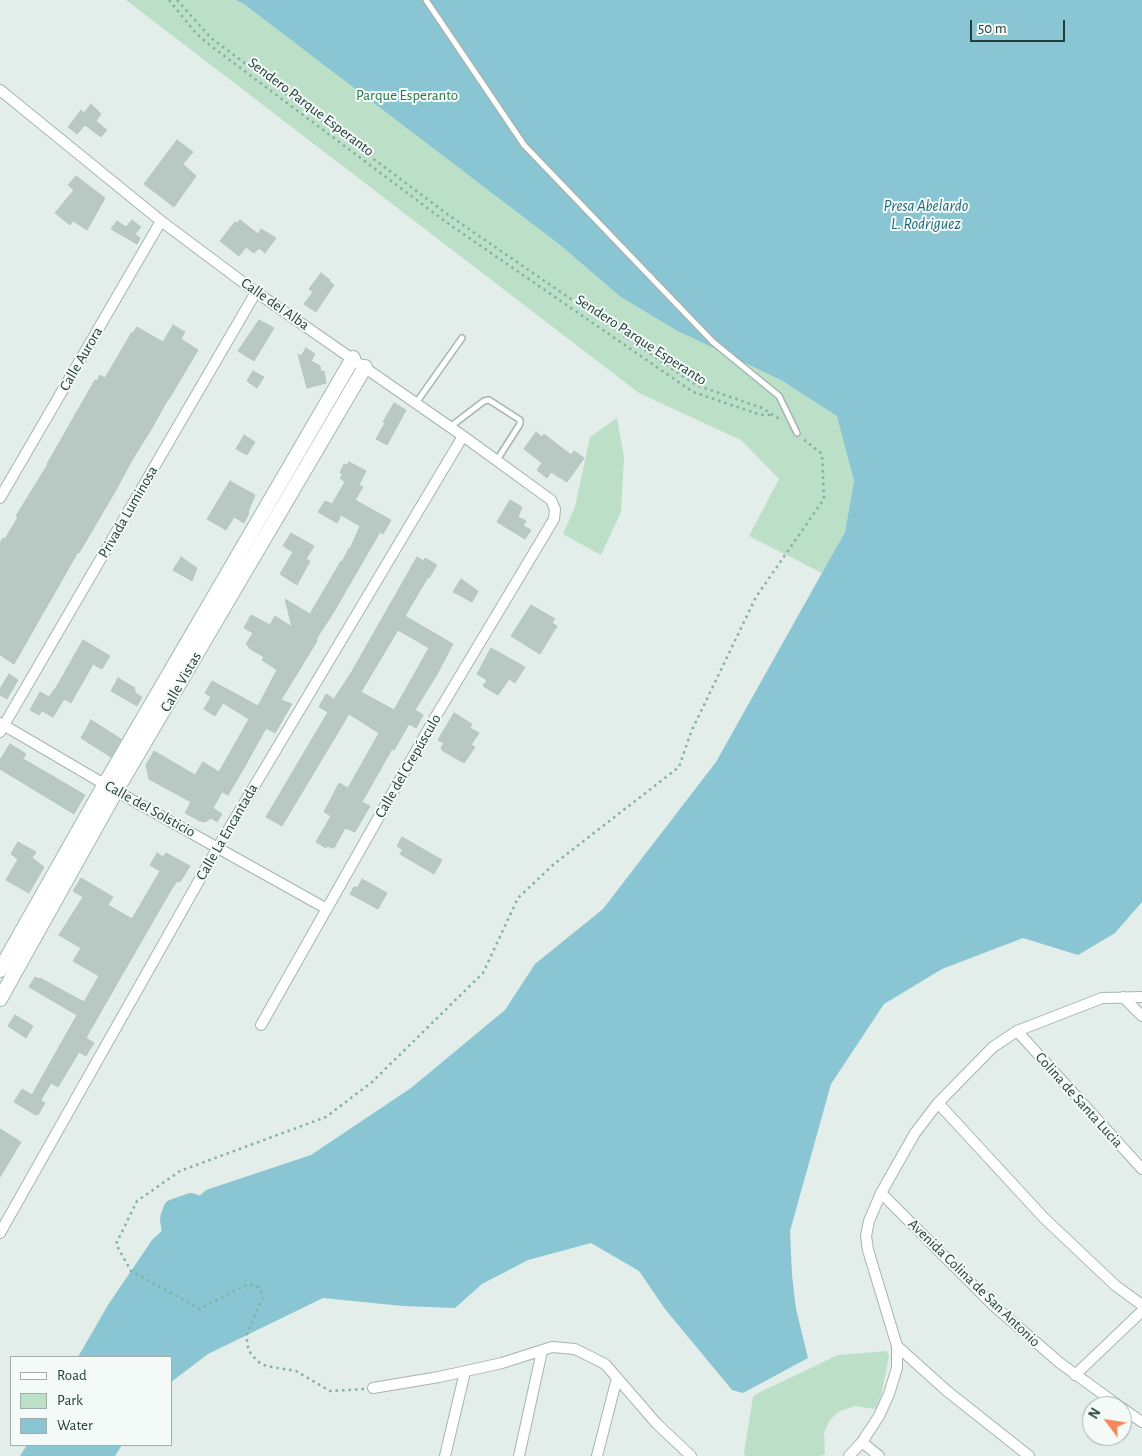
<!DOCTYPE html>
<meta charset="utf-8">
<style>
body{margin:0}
#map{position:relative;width:1142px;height:1456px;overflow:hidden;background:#e3ede9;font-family:"Alegreya Sans",sans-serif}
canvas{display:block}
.legend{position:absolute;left:10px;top:1356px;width:162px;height:90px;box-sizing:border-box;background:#f4faf7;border:1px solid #a0afab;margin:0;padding:6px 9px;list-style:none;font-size:15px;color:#223f39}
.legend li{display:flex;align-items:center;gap:10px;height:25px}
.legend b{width:25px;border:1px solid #a0afab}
.north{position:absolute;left:1082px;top:1396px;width:50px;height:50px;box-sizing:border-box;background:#f4faf7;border:1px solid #a0afab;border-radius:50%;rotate:301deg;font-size:14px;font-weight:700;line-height:20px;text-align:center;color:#223f39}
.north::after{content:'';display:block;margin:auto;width:18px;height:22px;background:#f5865a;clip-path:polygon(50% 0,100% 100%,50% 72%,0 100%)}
.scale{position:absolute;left:970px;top:20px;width:95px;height:22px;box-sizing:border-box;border:2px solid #223f39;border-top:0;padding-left:6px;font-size:15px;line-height:18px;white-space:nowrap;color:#223f39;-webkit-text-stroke:4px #f4faf7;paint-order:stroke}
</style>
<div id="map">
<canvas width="1142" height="1456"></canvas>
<ul class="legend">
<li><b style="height:6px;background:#fff"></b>Road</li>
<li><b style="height:14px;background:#bcdfc7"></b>Park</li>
<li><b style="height:14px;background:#8ac5d3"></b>Water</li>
</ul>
<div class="north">N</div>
<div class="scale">50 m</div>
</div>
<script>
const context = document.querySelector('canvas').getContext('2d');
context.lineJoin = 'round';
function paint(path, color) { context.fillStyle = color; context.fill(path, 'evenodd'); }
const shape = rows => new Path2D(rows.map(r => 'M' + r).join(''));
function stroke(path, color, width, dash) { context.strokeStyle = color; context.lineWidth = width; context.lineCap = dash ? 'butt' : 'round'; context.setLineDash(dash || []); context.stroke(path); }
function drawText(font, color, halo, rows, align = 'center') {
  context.font = font + ' "Alegreya Sans",sans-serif'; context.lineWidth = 4; context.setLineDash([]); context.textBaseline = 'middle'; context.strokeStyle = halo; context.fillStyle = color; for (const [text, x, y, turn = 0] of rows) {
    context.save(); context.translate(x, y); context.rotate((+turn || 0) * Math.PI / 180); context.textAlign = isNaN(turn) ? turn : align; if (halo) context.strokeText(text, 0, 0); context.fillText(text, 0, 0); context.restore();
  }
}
paint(shape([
 [126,0,464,0,781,380,838,416,854,481,845,532,822,573,749,536,779,479,741,440,639,393],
 [617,418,624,457,621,512,601,555,563,534,575,507,590,437],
 [887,1351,889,1356,881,1396,876,1407,874,1409,855,1406,840,1411,834,1416,830,1420,824,1432,825,1454,820,1456,745,1456,744,1453,753,1397,756,1394,838,1355]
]), '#bcdfc7');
paint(shape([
 [236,0,1142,0,1142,902,1115,933,1078,955,1023,938,942,969,884,1004,831,1084,790,1231,792,1275,796,1309,808,1358,743,1393,732,1390,665,1309,639,1271,591,1243,528,1260,482,1284,455,1308,403,1306,323,1298,208,1354,171,1382,171,1357,78,1357,108,1305,152,1240,206,1190,311,1155,411,1088,505,1010,535,964,603,909,716,762,845,532,854,481,837,416,781,380,676,330,621,297,559,244,244,4],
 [27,1445,122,1445,115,1456,20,1456]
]), '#8ac5d3');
stroke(shape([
 [179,1250,174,1238,171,1219,174,1210,191,1204,219,1214]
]), '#8ac5d3', 22);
const building = shape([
 [91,104,101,114,96,121,107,130,101,137,85,125,77,134,68,127,81,110,84,113,91,104],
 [177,140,193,152,183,164,196,176,174,207,144,184,177,140],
 [76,176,105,198,87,230,73,221,70,225,55,213,74,190,68,185,76,176],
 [132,220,141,227,135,234,140,238,137,244,111,229,117,221,126,227,132,220],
 [240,220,258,234,261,229,276,238,265,253,259,248,254,253,246,247,239,256,220,241,235,222,237,223,240,220],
 [321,273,330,280,329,281,334,285,316,312,304,304,313,292,309,289,321,273],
 [259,320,274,328,254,361,238,351,259,320],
 [173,325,185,332,181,339,198,350,169,399,168,399,152,428,132,460,116,490,79,553,78,552,14,664,0,655,0,543,3,538,5,539,18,517,16,516,48,464,47,464,95,380,97,381,100,375,105,378,132,332,133,333,137,327,163,342,173,325],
 [306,348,315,354,311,361,320,366,321,372,324,371,326,383,307,388,298,354,301,356,306,348],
 [253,371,264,377,257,388,247,381,253,371],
 [394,403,406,410,387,445,376,439,385,423,383,422,394,403],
 [536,432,542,437,544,434,571,455,574,451,584,458,567,482,551,472,547,478,537,470,542,463,524,449,536,432],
 [244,435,255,442,247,455,236,449,244,435],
 [349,462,366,471,359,485,363,487,355,500,391,520,383,534,380,532,332,615,318,636,316,641,317,641,281,700,292,704,275,733,266,728,244,768,228,795,222,792,213,808,222,814,217,822,211,818,205,822,200,821,185,813,191,802,149,779,146,765,154,751,195,775,203,762,219,772,249,719,223,703,215,716,204,709,211,697,205,693,212,681,258,706,277,670,262,660,264,657,249,648,249,646,246,644,253,633,244,628,251,615,270,625,275,616,292,627,285,599,310,614,341,561,342,562,349,548,350,549,360,526,341,515,337,523,318,512,325,501,332,504,345,482,340,478,343,474,340,473,344,464,347,465,349,462],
 [230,481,255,495,248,512,249,513,244,523,234,517,226,530,207,519,230,481],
 [510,500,522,507,518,517,526,521,523,526,531,530,525,539,497,522,510,500],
 [291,533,314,546,306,559,310,561,297,585,280,574,293,552,283,546,291,533],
 [181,557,197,568,192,581,173,570,181,557],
 [417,557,424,561,425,558,437,565,429,578,428,577,405,616,453,644,436,676,415,710,423,715,416,728,409,724,394,750,392,749,362,802,370,806,355,832,345,828,334,848,327,846,326,848,316,842,331,816,324,812,339,783,348,788,379,733,349,714,282,826,266,817,328,712,319,707,326,694,334,699,351,673,417,557],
 [398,630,429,648,394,710,361,692,398,630],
 [461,579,478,591,472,602,453,592,461,579],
 [531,605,555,619,552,623,557,626,540,654,511,636,531,605],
 [83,640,110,656,102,669,93,664,71,703,64,699,53,717,42,711,39,715,30,710,40,692,49,697,57,686,83,640],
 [491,648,525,667,515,683,509,679,498,695,483,686,487,680,477,674,491,648],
 [9,674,18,680,7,699,0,695,0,689,9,674],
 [118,678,135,688,134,690,136,692,135,693,142,697,137,706,111,691,118,678],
 [454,713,472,724,470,728,479,733,471,745,475,747,464,763,443,751,441,748,444,743,438,740,454,713],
 [91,720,121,739,111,757,81,738,91,720],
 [10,744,26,754,22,760,25,760,85,795,74,814,0,769,0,760,10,744],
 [402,837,442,860,434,874,400,854,403,850,397,846,402,837],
 [18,842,36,852,32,858,44,867,29,893,6,880,18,859,11,854,18,842],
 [157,853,163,857,166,853,190,866,180,882,177,881,171,890,103,1008,86,1038,94,1043,86,1056,79,1052,58,1087,51,1083,41,1100,45,1103,38,1115,34,1114,14,1102,22,1089,32,1095,77,1015,29,987,35,977,39,979,40,978,84,1002,99,976,73,961,81,948,59,935,83,897,73,891,81,878,113,897,108,905,132,919,160,871,150,865,157,853],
 [362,879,387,893,378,909,350,894,354,887,358,887,362,879],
 [15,1015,33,1026,26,1038,8,1026,15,1015],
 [0,1129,21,1142,0,1177,0,1129]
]);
paint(building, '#b8c8c2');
stroke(building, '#b5c7c1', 1);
const lane = shape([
 [426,0,524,145,713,342,779,396,797,433],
 [416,403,462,338],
 [450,427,484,401,489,400,520,420,520,424,497,460]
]);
const street = shape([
 [0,90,161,221,256,292,463,436,551,500,555,509,554,519,436,716,261,1025],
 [0,498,161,221],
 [0,723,116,791,327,909],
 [0,732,256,292],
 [1123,997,1142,1016],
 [1017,1031,1142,1169],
 [938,1103,1044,1218,1116,1286,1142,1305],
 [881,1193,994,1306,1060,1363,1119,1406],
 [0,1233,218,847,463,436],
 [897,1346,947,1391,1029,1456],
 [1075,1375,1142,1311],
 [373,1388,439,1377,502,1363,552,1347,575,1349,605,1364,657,1424,691,1456],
 [1122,1408,1142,1422],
 [862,1442,879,1456],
 [445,1456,465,1372],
 [519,1456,542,1351],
 [597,1456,617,1378],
 [849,1456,862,1442,879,1416,889,1394,897,1368,897,1346,868,1250,866,1236,869,1221,881,1193,915,1133,938,1103,993,1047,1017,1031,1102,998,1142,997]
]);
const secondary = shape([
 [0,970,105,784,353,358],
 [0,999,116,791,365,367]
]);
stroke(lane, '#a5b5b1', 8);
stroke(street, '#a5b5b1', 12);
stroke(secondary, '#a1b9b2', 16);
stroke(shape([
 [169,0,195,32,207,43,446,222,693,392,761,415,771,415],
 [177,0,211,38,450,216,696,385,762,408,781,420],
 [364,1389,330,1391,296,1371,266,1366,257,1361,249,1351,247,1343,247,1334,263,1296,258,1287,248,1284,200,1309,131,1271,116,1244,137,1201,180,1171,326,1117,372,1082,483,973,518,898,554,864,679,767,691,732,756,597,824,499,822,454,802,438]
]), '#83b2a5', 2.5, [2.5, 4]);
stroke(lane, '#fff', 5);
stroke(street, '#fff', 10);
stroke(secondary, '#fff', 14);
drawText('15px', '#2b774c', '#f4faf7', [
 ["Parque Esperanto",407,95]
]);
drawText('15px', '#223f39', '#f4faf7', [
 ["Sendero Parque Esperanto",311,107,37],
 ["Calle del Alba",275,304,35],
 ["Sendero Parque Esperanto",641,340,33],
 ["Calle Aurora",81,359,-60],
 ["Privada Luminosa",128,512,-60],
 ["Calle Vistas",181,682,-60],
 ["Calle del Crepúsculo",408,766,-60],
 ["Calle del Solsticio",150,809,29],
 ["Calle La Encantada",227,832,-60],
 ["Colina de Santa Lucia",1079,1100,48],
 ["Avenida Colina de San Antonio",974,1283,44]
]);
drawText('italic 16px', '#1b687d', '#f4faf7', [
 ["Presa Abelardo",926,206],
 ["L. Rodriguez",926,224]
]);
</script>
